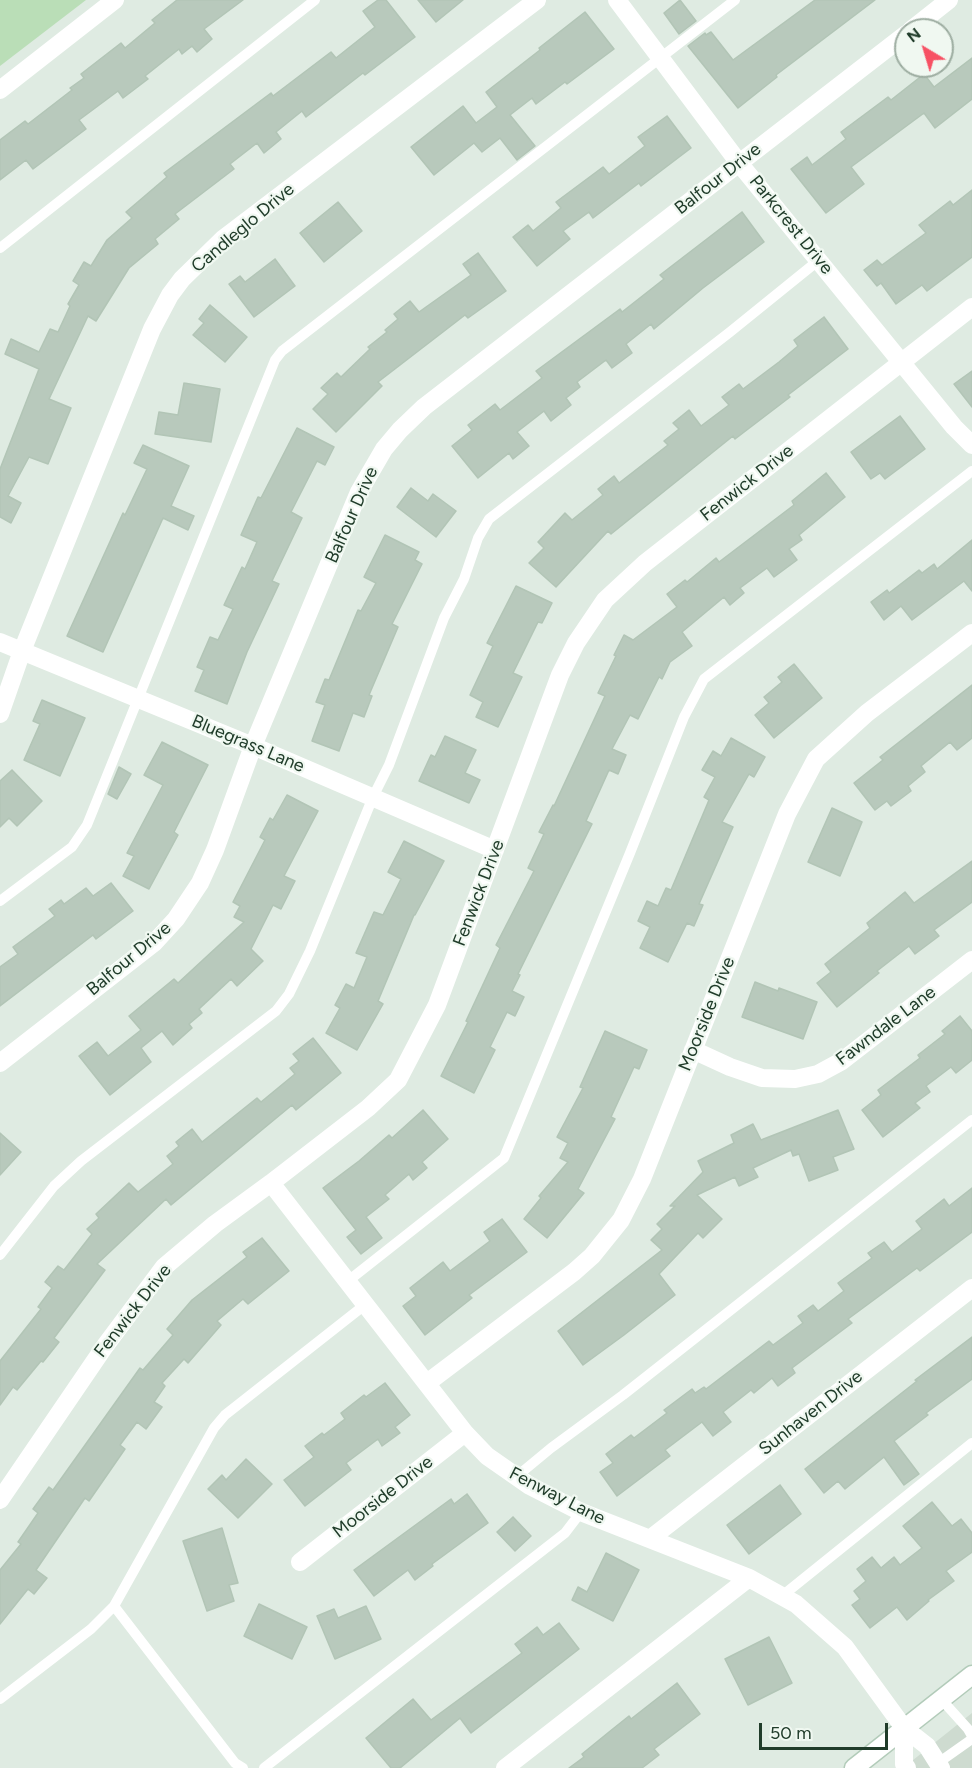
<!DOCTYPE html>
<style>
body{margin:0}
#map{position:relative;width:972px;height:1768px;overflow:hidden;background:#dfebe2;font-family:Figtree,sans-serif}
canvas{display:block}
.north{position:absolute;left:894px;top:18px;width:60px;height:60px;box-sizing:border-box;background:#f0f8f1;border:2px solid #9dada1;border-radius:50%;rotate:322deg;font-size:16px;font-weight:700;line-height:24px;text-align:center;color:#203c2a}
.north::after{content:'';display:block;margin:auto;width:21px;height:27px;background:#f75164;clip-path:polygon(50% 0,100% 100%,50% 72%,0 100%)}
.scale{position:absolute;left:759px;top:1723px;width:129px;height:27px;box-sizing:border-box;border:3px solid #203c2a;border-top:0;padding-left:8px;font-size:18px;line-height:21px;white-space:nowrap;color:#203c2a;-webkit-text-stroke:4px #f0f8f1;paint-order:stroke}
</style>
<div id="map">
<canvas width="972" height="1768"></canvas>
<div class="north">N</div>
<div class="scale">50 m</div>
</div>
<script>
const context = document.querySelector('canvas').getContext('2d');
context.lineJoin = 'round';
function paint(path, color) { context.fillStyle = color; context.fill(path, 'evenodd'); }
const shape = rows => new Path2D(rows.map(r => 'M' + r).join(''));
function stroke(path, color, width, dash) { context.strokeStyle = color; context.lineWidth = width; context.lineCap = dash ? 'butt' : 'round'; context.setLineDash(dash || []); context.stroke(path); }
function drawText(font, color, halo, rows, align = 'center') {
  context.font = font + ' Figtree,sans-serif'; context.lineWidth = 4.5; context.setLineDash([]); context.textBaseline = 'middle'; context.strokeStyle = halo; context.fillStyle = color; for (const [text, x, y, turn = 0] of rows) {
    context.save(); context.translate(x, y); context.rotate((+turn || 0) * Math.PI / 180); context.textAlign = isNaN(turn) ? turn : align; if (halo) context.strokeText(text, 0, 0); context.fillText(text, 0, 0); context.restore();
  }
}
paint(shape([
 [972,1713,972,1768,903,1768]
]), '#cedbd0');
paint(shape([
 [0,0,86,0,0,66]
]), '#badeb7');
const building = shape([
 [177,0,243,0,204,29,212,39,197,52,192,46,182,54,179,49,145,76,148,79,123,98,118,91,79,120,86,129,33,169,26,160,0,180,0,140,25,121,28,124,72,90,70,88,84,78,81,74,121,43,125,48,155,23,152,20,177,0],
 [378,0,386,0,415,37,365,75,363,73,306,117,302,111,276,132,281,139,264,153,257,143,230,164,234,169,175,214,179,219,155,239,158,244,129,268,96,321,88,316,49,399,71,408,48,464,29,457,8,496,21,503,11,523,0,517,0,469,39,369,5,354,11,339,39,352,50,329,58,332,70,306,68,304,79,285,73,281,84,262,91,266,107,240,132,218,126,212,167,177,164,173,271,93,273,96,331,52,336,58,375,27,363,11,378,0],
 [418,0,463,0,436,22,418,0],
 [680,0,696,21,679,34,664,13,680,0],
 [815,0,875,0,776,75,777,77,738,108,688,46,705,33,706,35,711,32,733,60,815,0],
 [585,12,614,49,567,84,565,82,536,104,532,98,510,115,535,146,517,160,500,138,482,152,474,143,434,175,411,147,463,106,476,123,497,107,486,92,540,50,539,48,585,12],
 [972,58,972,99,935,128,924,113,851,167,864,184,826,213,791,169,807,157,812,165,846,139,841,132,888,97,891,100,924,74,934,87,972,58],
 [667,116,691,148,641,186,639,183,593,218,589,212,563,231,570,239,537,266,513,237,528,225,533,231,561,208,556,202,603,167,609,174,645,146,638,137,667,116],
 [972,190,972,257,927,291,922,285,896,304,881,283,877,286,864,270,877,260,882,265,926,233,919,225,950,201,953,205,972,190],
 [338,202,362,231,324,262,300,233,338,202],
 [742,212,764,242,703,288,654,329,651,324,626,344,632,353,612,368,606,360,577,382,580,387,566,398,571,405,551,421,544,411,517,432,529,446,513,459,509,453,478,478,452,446,472,430,468,425,495,404,500,410,542,378,536,371,620,309,622,312,664,279,660,275,742,212],
 [478,253,506,291,468,318,465,315,378,382,382,386,336,432,313,409,328,394,321,388,337,373,341,377,370,349,368,347,387,332,385,330,398,319,394,314,410,301,419,312,471,275,463,264,478,253],
 [275,259,295,286,254,317,229,284,240,276,245,282,275,259],
 [210,305,247,337,225,362,193,335,204,323,199,319,210,305],
 [824,317,848,349,788,395,790,397,735,439,733,436,611,534,608,531,556,587,529,563,544,548,538,542,565,513,572,520,603,495,598,489,614,476,619,483,668,445,664,441,679,429,673,423,689,410,701,426,729,405,722,397,739,384,743,389,779,362,798,346,794,340,824,317],
 [972,371,972,407,954,384,972,371],
 [184,383,220,389,211,442,155,434,159,412,178,415,184,383],
 [900,416,925,449,885,479,880,473,871,479,851,452,900,416],
 [297,428,334,447,325,465,317,461,291,512,302,518,272,581,279,584,247,652,227,704,195,691,204,670,197,667,210,637,218,640,233,609,224,605,242,567,245,569,257,542,241,535,258,497,261,498,297,428],
 [143,445,189,466,171,506,194,516,188,530,163,518,103,652,67,636,123,513,125,515,147,469,134,463,143,445],
 [826,473,845,497,799,535,802,540,789,549,797,560,774,577,767,568,740,588,744,593,730,605,724,597,682,632,692,646,670,662,662,679,659,677,638,719,630,715,612,749,626,755,618,774,609,770,586,821,592,824,518,974,520,975,512,991,524,997,515,1016,507,1012,490,1047,495,1050,474,1093,441,1076,468,1022,466,1021,500,948,496,945,534,871,528,868,544,834,539,832,553,805,554,806,605,696,598,693,616,656,614,655,624,635,633,640,677,607,667,594,685,580,687,582,716,558,719,562,794,505,792,501,826,473],
 [411,488,428,501,433,494,456,511,436,537,397,507,411,488],
 [385,535,419,552,415,560,422,564,392,624,398,627,369,695,372,696,364,717,353,713,339,751,312,741,325,705,316,702,325,679,329,680,358,610,361,611,376,583,364,577,385,535],
 [972,540,972,591,964,581,912,620,901,606,884,620,871,602,887,590,889,593,919,570,922,573,934,564,937,569,972,540],
 [516,586,552,603,542,623,538,622,513,673,522,677,498,727,476,717,483,702,470,695,493,646,487,643,516,586],
 [794,664,822,698,774,738,755,715,769,703,764,697,782,682,778,677,794,664],
 [972,685,972,738,957,750,950,742,921,766,925,772,908,786,911,791,891,806,887,801,875,810,854,783,883,760,880,757,972,685],
 [42,700,85,718,60,776,24,760,40,724,33,721,42,700],
 [445,736,476,750,465,773,480,780,469,803,419,781,431,755,435,757,445,736],
 [731,738,765,757,754,777,749,774,722,822,733,827,699,904,703,905,694,926,687,923,668,962,640,948,650,927,638,921,647,901,658,906,666,888,671,890,709,800,704,797,715,777,702,770,713,751,721,756,731,738],
 [162,742,208,765,174,832,178,835,149,889,123,876,134,856,127,853,163,785,144,775,162,742],
 [119,767,131,774,117,799,108,794,119,767],
 [12,770,42,801,17,826,9,818,0,827,0,781,12,770],
 [287,795,318,811,284,876,295,881,281,909,273,905,251,949,263,961,237,986,231,979,199,1009,202,1013,189,1024,192,1028,173,1045,162,1031,141,1048,151,1062,110,1095,79,1056,97,1042,108,1056,141,1030,129,1016,174,979,178,983,244,922,234,917,240,906,233,902,265,840,260,837,270,818,273,820,287,795],
 [832,808,862,822,840,876,808,862,832,808],
 [404,841,444,861,415,915,414,915,378,1001,383,1004,357,1050,326,1033,340,1008,335,1005,346,984,354,988,367,957,356,953,374,912,383,915,401,879,388,872,404,841],
 [972,861,972,902,934,930,939,936,915,954,909,946,877,971,879,973,837,1007,817,983,831,972,825,964,870,928,867,923,905,892,914,903,972,861],
 [111,883,133,911,96,939,93,935,0,1006,0,967,18,954,13,947,55,916,49,909,61,900,64,904,86,888,93,896,111,883],
 [755,982,778,991,779,988,817,1002,803,1039,742,1017,755,982],
 [960,1016,972,1031,972,1060,956,1073,951,1067,926,1086,930,1092,915,1103,920,1108,883,1137,862,1110,881,1095,878,1090,920,1058,918,1055,945,1034,942,1031,960,1016],
 [605,1031,647,1050,639,1069,634,1067,611,1117,615,1119,578,1189,584,1193,547,1238,524,1219,541,1198,539,1196,568,1162,560,1158,568,1143,557,1137,583,1088,580,1087,605,1031],
 [313,1038,341,1073,296,1110,292,1105,171,1205,166,1199,97,1264,105,1270,54,1338,59,1342,43,1362,41,1361,17,1390,13,1387,0,1405,0,1361,41,1309,38,1307,52,1288,45,1282,58,1266,64,1270,92,1234,87,1229,99,1218,96,1214,129,1183,138,1192,173,1164,167,1156,179,1146,176,1142,192,1129,202,1142,257,1098,261,1102,295,1074,290,1068,299,1061,293,1054,313,1038],
 [423,1110,448,1139,422,1162,427,1168,413,1180,409,1174,385,1195,389,1199,366,1217,382,1238,361,1254,347,1237,356,1230,323,1188,359,1161,389,1135,392,1138,423,1110],
 [838,1110,854,1149,833,1157,838,1170,809,1181,799,1154,793,1156,791,1150,753,1168,758,1177,739,1186,735,1177,697,1195,722,1219,703,1238,698,1233,659,1274,675,1295,624,1335,583,1365,558,1331,662,1250,651,1240,662,1229,657,1224,675,1206,670,1206,703,1172,698,1161,734,1143,731,1135,753,1124,761,1140,838,1110],
 [0,1133,21,1152,0,1175,0,1133],
 [972,1188,972,1232,920,1271,917,1268,848,1319,852,1323,792,1368,795,1373,778,1386,772,1378,754,1393,751,1390,723,1412,731,1422,713,1436,702,1422,665,1450,670,1456,617,1496,600,1472,613,1463,606,1454,631,1435,634,1438,667,1413,664,1410,692,1389,695,1393,704,1387,706,1389,769,1341,773,1345,803,1323,798,1316,813,1305,818,1311,844,1291,838,1283,872,1258,868,1253,884,1242,892,1252,922,1229,916,1221,944,1199,949,1206,972,1188],
 [502,1219,527,1252,469,1295,472,1298,425,1335,403,1306,416,1296,410,1288,443,1262,450,1271,490,1241,484,1232,502,1219],
 [262,1238,289,1271,248,1304,243,1299,217,1321,221,1325,188,1363,184,1359,162,1383,165,1386,154,1402,162,1407,146,1429,137,1422,120,1445,125,1449,89,1501,85,1498,36,1570,47,1578,34,1594,28,1589,0,1624,0,1570,21,1544,18,1542,38,1513,33,1509,49,1487,53,1490,140,1368,143,1370,173,1335,167,1329,192,1300,247,1257,243,1252,262,1238],
 [972,1337,972,1379,926,1413,928,1415,894,1441,919,1474,904,1485,884,1457,845,1489,838,1481,824,1493,805,1469,917,1381,915,1380,972,1337],
 [385,1383,410,1415,395,1427,400,1433,382,1446,378,1439,346,1463,351,1470,305,1506,284,1480,314,1457,305,1446,322,1433,324,1435,345,1419,341,1413,364,1395,366,1397,385,1383],
 [246,1459,272,1484,238,1518,208,1489,222,1475,226,1480,246,1459],
 [780,1485,801,1514,749,1554,727,1525,780,1485],
 [467,1494,488,1523,432,1564,433,1566,415,1580,408,1570,374,1596,354,1570,451,1499,454,1504,467,1494],
 [932,1502,952,1526,961,1519,972,1533,972,1552,946,1571,954,1581,928,1600,929,1601,907,1620,897,1607,870,1628,852,1605,860,1599,854,1591,866,1581,857,1569,872,1557,881,1568,894,1557,900,1565,922,1548,903,1526,932,1502],
 [513,1517,531,1536,515,1551,497,1532,513,1517],
 [222,1528,238,1583,229,1585,234,1601,207,1611,183,1541,222,1528],
 [606,1553,639,1570,613,1621,572,1600,578,1587,587,1592,606,1553],
 [259,1604,307,1627,292,1659,244,1636,259,1604],
 [366,1606,381,1639,335,1659,317,1616,334,1609,338,1618,366,1606],
 [559,1623,579,1649,471,1733,460,1718,400,1768,391,1768,366,1738,413,1699,431,1720,522,1653,515,1644,537,1627,543,1635,559,1623],
 [769,1637,792,1683,748,1705,725,1659,769,1637],
 [677,1683,700,1714,654,1749,659,1755,642,1768,569,1768,584,1757,582,1754,609,1732,629,1716,631,1719,677,1683]
]);
paint(building, '#b8c9bc');
stroke(building, '#b2c5b6', 1.5);
const secondary = shape([
 [854,1768,972,1675]
]);
stroke(secondary, '#b2cbb9', 21);
stroke(shape([
 [0,248,315,0],
 [0,901,72,847,87,825,275,360,282,351,735,0],
 [0,1255,54,1186,81,1161,276,1011,289,994,310,951,373,797,389,765,444,618,464,579,478,538,489,519,730,332,819,260],
 [348,1281,504,1158,630,853,684,717,704,679,972,471],
 [516,1477,551,1448,623,1395,972,1120],
 [782,1596,972,1443],
 [114,1606,235,1763,243,1768],
 [0,1699,91,1629,114,1606,214,1428,225,1415,366,1304],
 [941,1699,968,1729,972,1736],
 [938,1763,972,1739],
 [264,1768,565,1533,581,1512]
]), '#fff', 10);
stroke(shape([
 [617,0,739,163,954,427,972,445],
 [911,30,949,0],
 [0,90,115,0],
 [0,642,253,746,495,850],
 [0,714,22,651,152,329,170,295,182,279,223,239,537,0],
 [693,1050,730,1067,762,1078,795,1079,818,1074,842,1061,972,960],
 [0,1063,154,943,176,919,200,883,215,850,253,746,359,492,384,449,400,430,424,407,906,34],
 [271,1183,465,1433,487,1456,530,1486,581,1512,749,1578,796,1604,845,1647,904,1728,927,1746,941,1768],
 [427,1383,574,1272,592,1256,621,1220,642,1179,787,814,816,759,867,713,972,633],
 [0,1500,105,1346,164,1267,215,1224,271,1183,368,1108,398,1080,437,1005,560,675,576,643,605,600,645,563,972,307],
 [651,1538,972,1288],
 [300,1562,465,1433],
 [904,1728,904,1764,907,1768],
 [505,1768,749,1578]
]), '#fff', 18);
stroke(secondary, '#fff', 18);
drawText('18px', '#203c2a', '#f0f8f1', [
 ["Balfour Drive",718,179,-38],
 ["Parkcrest Drive",791,225,51],
 ["Candleglo Drive",243,228,-40],
 ["Fenwick Drive",747,483,-38],
 ["Balfour Drive",352,515,-66],
 ["Bluegrass Lane",248,744,23],
 ["Fenwick Drive",479,893,-69],
 ["Balfour Drive",129,959,-40],
 ["Moorside Drive",707,1014,-68],
 ["Fawndale Lane",886,1026,-37],
 ["Fenwick Drive",133,1311,-52],
 ["Sunhaven Drive",811,1413,-38],
 ["Fenway Lane",557,1496,27],
 ["Moorside Drive",383,1497,-38]
]);
</script>
